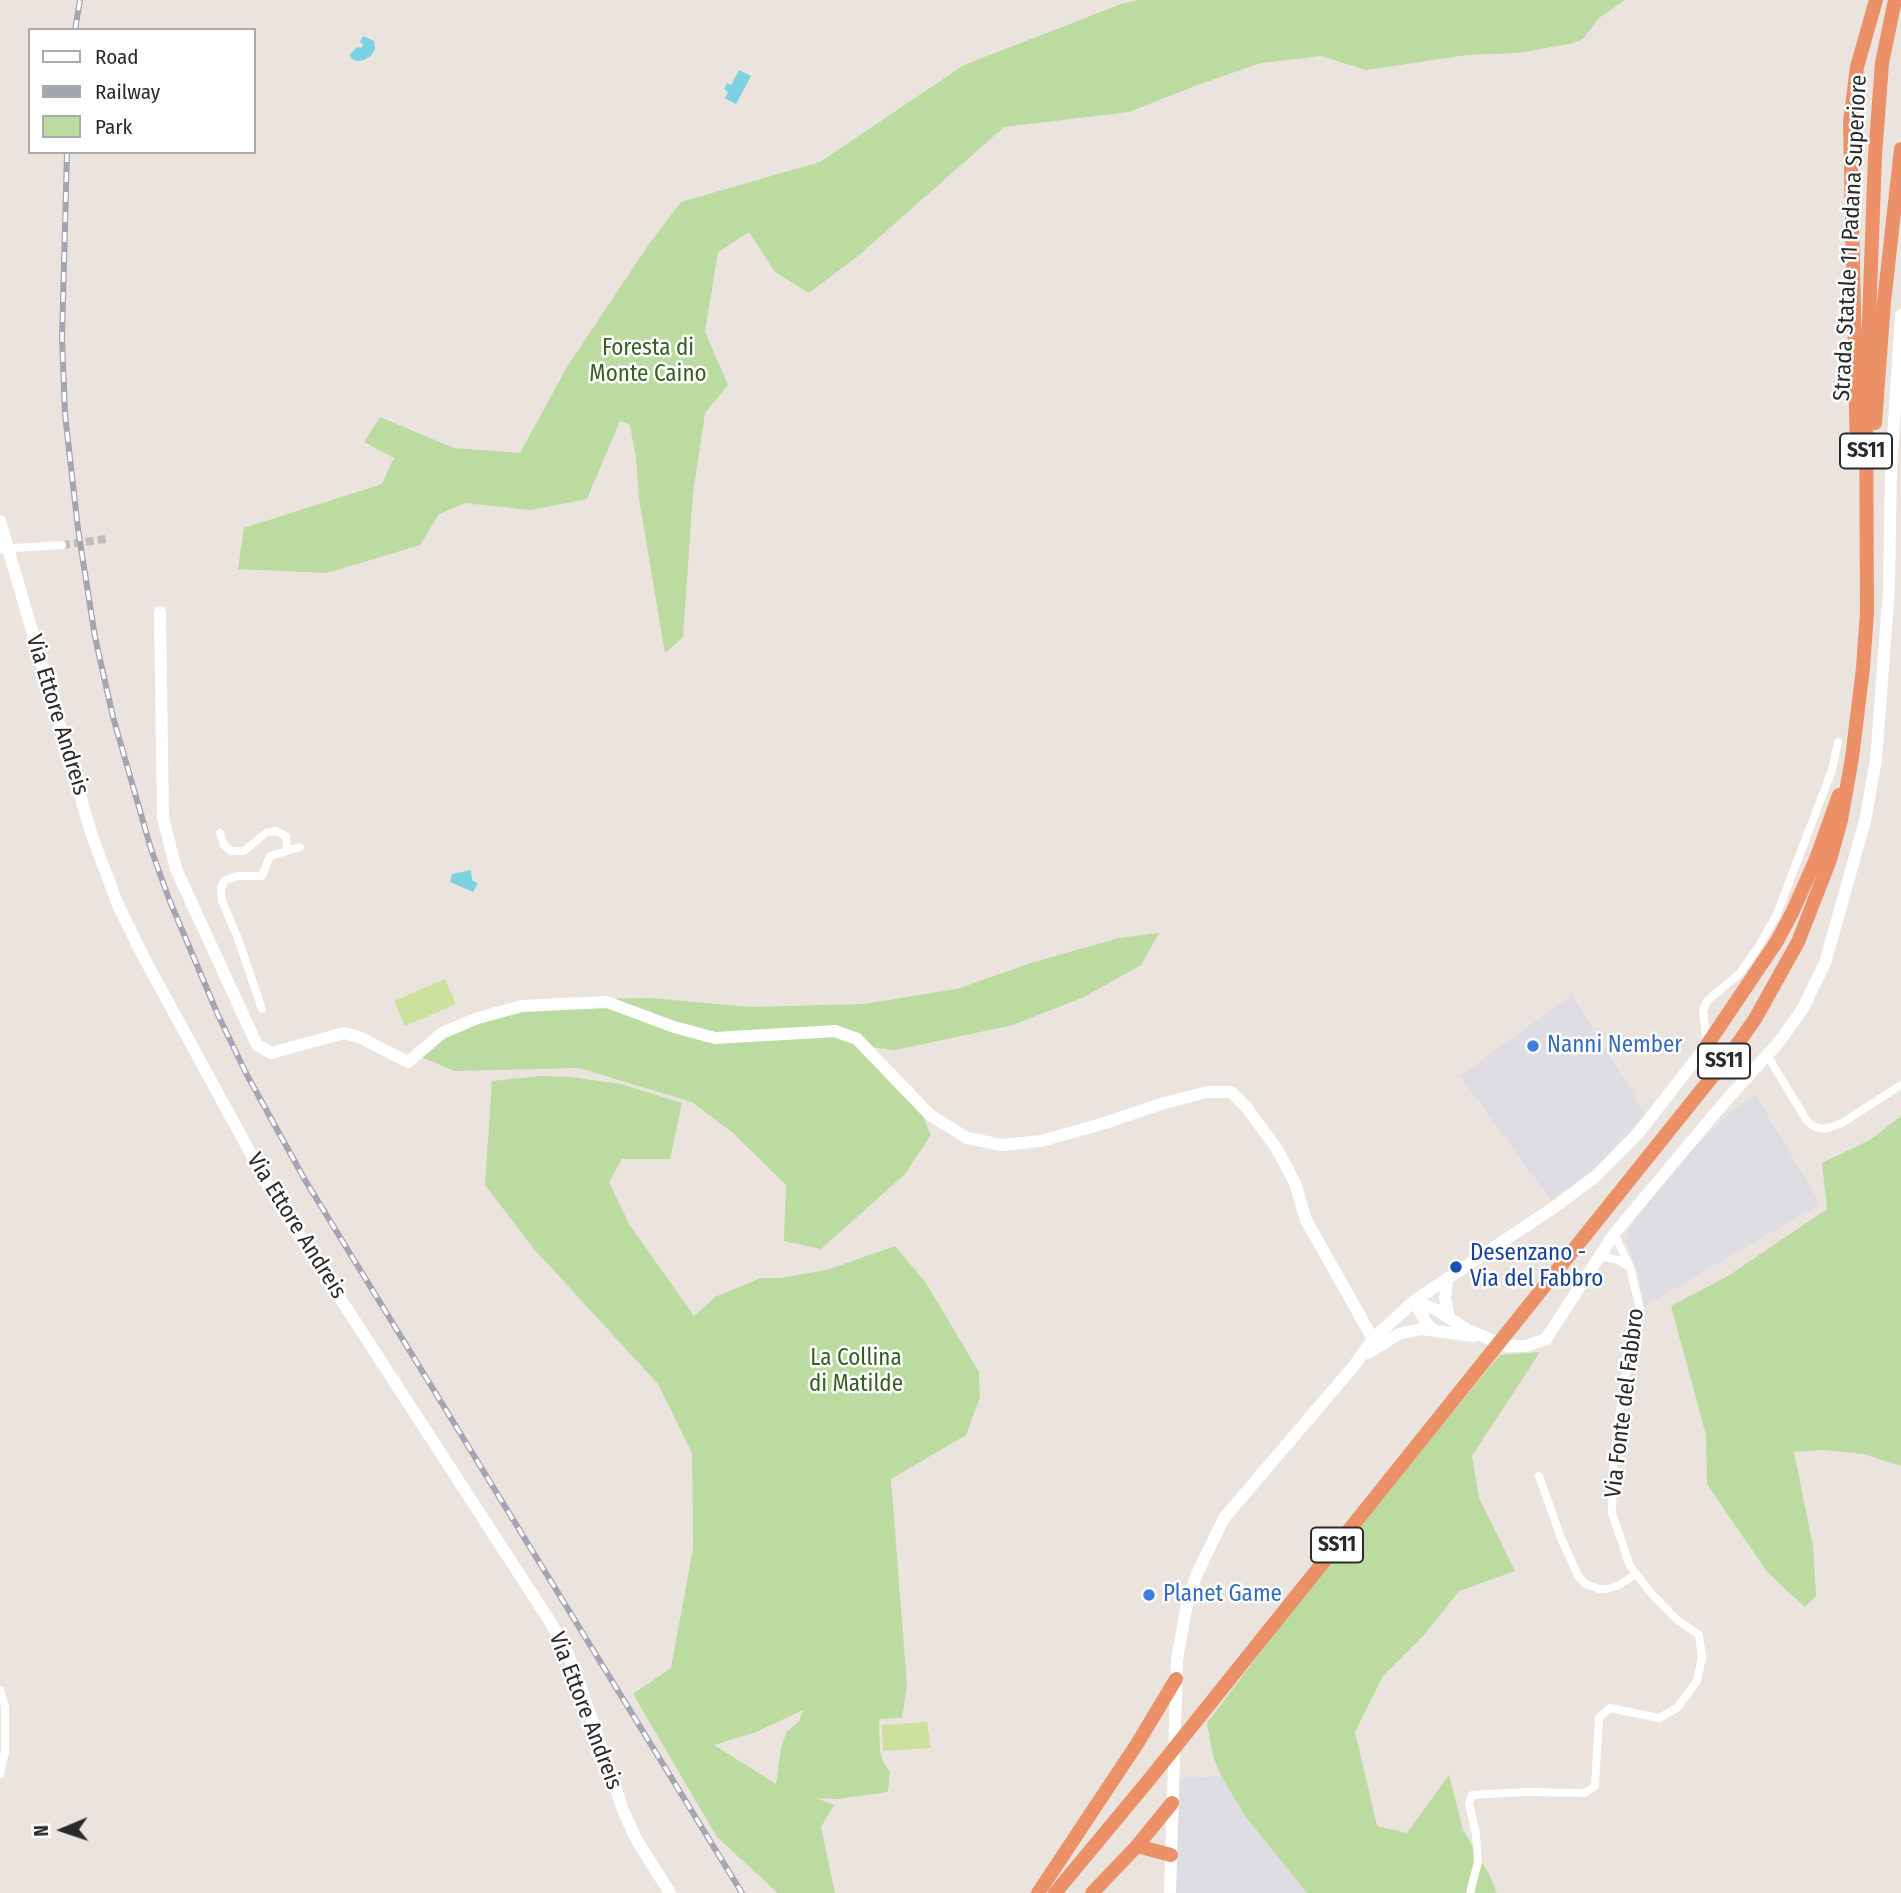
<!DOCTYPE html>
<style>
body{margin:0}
#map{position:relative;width:1901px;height:1893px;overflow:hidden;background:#eae3de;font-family:"Fira Sans Condensed",sans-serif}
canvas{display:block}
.legend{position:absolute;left:28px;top:28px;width:228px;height:126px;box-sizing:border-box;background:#fff;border:2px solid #aaa;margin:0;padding:9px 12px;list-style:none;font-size:21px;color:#2a2a2a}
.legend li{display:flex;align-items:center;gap:14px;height:35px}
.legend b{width:35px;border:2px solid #aaa}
.north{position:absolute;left:28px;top:1795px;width:70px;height:70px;-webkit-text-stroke:5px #fff;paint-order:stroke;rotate:268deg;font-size:19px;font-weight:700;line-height:28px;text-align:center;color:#2a2a2a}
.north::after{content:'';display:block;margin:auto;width:24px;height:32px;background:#2a2a2a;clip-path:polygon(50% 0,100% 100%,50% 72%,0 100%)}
</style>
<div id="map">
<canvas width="1901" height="1893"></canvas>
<ul class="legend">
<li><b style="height:9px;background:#fff"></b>Road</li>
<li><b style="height:9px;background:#a1a6b2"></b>Railway</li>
<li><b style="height:19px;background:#bbdba0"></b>Park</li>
</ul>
<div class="north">N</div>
</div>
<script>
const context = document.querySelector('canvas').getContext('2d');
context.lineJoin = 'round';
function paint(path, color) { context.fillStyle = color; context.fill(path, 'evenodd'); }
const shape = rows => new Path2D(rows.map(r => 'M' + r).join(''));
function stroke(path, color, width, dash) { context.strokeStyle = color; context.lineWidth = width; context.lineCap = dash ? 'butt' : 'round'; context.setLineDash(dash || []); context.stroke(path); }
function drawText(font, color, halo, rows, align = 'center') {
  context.font = font + ' "Fira Sans Condensed",sans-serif'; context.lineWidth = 5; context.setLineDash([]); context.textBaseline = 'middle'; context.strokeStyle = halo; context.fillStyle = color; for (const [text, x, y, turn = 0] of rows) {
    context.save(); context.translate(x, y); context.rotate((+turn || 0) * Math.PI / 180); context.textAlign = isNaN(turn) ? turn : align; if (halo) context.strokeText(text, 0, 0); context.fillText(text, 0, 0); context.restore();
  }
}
paint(shape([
 [1572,995,1645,1113,1624,1140,1594,1169,1551,1200,1460,1076],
 [1755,1094,1820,1204,1644,1306,1638,1274,1627,1241,1628,1231,1646,1194,1732,1111],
 [1221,1776,1245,1816,1307,1893,1176,1893,1179,1779]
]), '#dedde4');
paint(shape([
 [1139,0,1625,0,1599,18,1583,39,1570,44,1517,53,1467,55,1366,70,1321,56,1261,63,1197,85,1129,112,1004,127,858,256,809,293,775,272,749,232,718,252,705,332,728,385,705,413,693,493,683,637,665,653,639,499,636,458,630,425,620,421,587,499,530,510,465,503,439,514,420,545,327,573,238,569,244,528,382,484,394,458,364,442,380,417,454,448,520,453,567,367,649,244,681,202,820,162,964,65,1124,3],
 [1159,933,1141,965,1084,997,1013,1025,895,1050,869,1047,909,1085,931,1135,905,1174,821,1249,784,1241,786,1185,733,1133,692,1102,579,1068,455,1071,414,1054,419,1046,540,1000,650,998,751,1007,864,1004,957,989,1031,963,1119,938],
 [541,1076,570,1077,621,1084,682,1103,670,1159,622,1159,609,1182,629,1224,694,1316,715,1297,761,1278,780,1278,827,1270,895,1246,926,1283,979,1372,980,1397,966,1435,891,1479,907,1686,902,1718,879,1719,880,1751,883,1762,890,1772,888,1792,837,1799,816,1798,834,1805,821,1827,835,1893,778,1893,717,1837,633,1694,671,1668,693,1549,692,1453,658,1384,534,1249,485,1185,492,1081],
 [803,1710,799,1721,786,1733,781,1748,776,1784,714,1745,756,1732],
 [1901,1116,1901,1466,1864,1454,1824,1450,1794,1452,1813,1546,1816,1596,1805,1607,1768,1573,1707,1484,1706,1435,1671,1306,1728,1276,1827,1209,1822,1163,1870,1140],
 [1540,1352,1472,1456,1479,1498,1515,1571,1459,1591,1424,1635,1383,1676,1355,1732,1377,1826,1407,1833,1449,1775,1463,1830,1489,1874,1497,1893,1307,1893,1245,1816,1221,1776,1213,1756,1207,1723,1332,1558,1500,1355]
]), '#bbdba0');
paint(shape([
 [445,979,456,1004,405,1026,394,1001],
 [927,1722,931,1748,883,1751,882,1725]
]), '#cce19d');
paint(shape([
 [363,36,374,41,375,49,371,56,364,60,356,61,351,58,350,54,357,47,361,48,363,44,360,42],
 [739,70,751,76,736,104,725,98,728,92,724,89,727,83,731,85],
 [471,870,472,880,478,883,473,892,450,882,452,874]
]), '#7cd2e0');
stroke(shape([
 [62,545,106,539]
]), '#c4beba', 8, [8, 4]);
stroke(shape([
 [0,549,62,545],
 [220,833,224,845,231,851,244,851,266,833,275,831,286,836,287,851],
 [262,1009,237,936,222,901,221,888,224,881,237,876,262,876,270,856,300,847],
 [1707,1045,1703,1011,1707,1001,1740,973,1759,946,1777,914,1832,770,1838,742],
 [1767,1055,1807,1121,1813,1126,1819,1128,1825,1129,1842,1123,1901,1085],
 [1599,1256,1618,1260,1630,1267],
 [1539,1476,1561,1538,1578,1576,1585,1584,1600,1589,1607,1589,1619,1585,1636,1574],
 [0,1690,5,1707,5,1752,0,1774],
 [1470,1893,1478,1862,1476,1834,1469,1803,1472,1795,1523,1792,1585,1793,1595,1786,1599,1718,1610,1708,1659,1718,1677,1708,1697,1681,1702,1657,1699,1635,1676,1619,1651,1593,1630,1566,1612,1513,1613,1469,1618,1425,1625,1377,1640,1310,1630,1267,1614,1234]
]), '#fff', 8);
stroke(shape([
 [0,521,92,836,118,905,143,956,275,1198,551,1623,567,1652,582,1691,623,1810,636,1839,670,1893],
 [160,612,163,818,176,869,257,1045,271,1053,344,1033,359,1037,408,1062,442,1033,478,1018,522,1006,607,1002,674,1027,715,1038,835,1031,857,1039,930,1115,967,1138,1002,1145,1041,1141,1105,1123,1161,1104,1207,1092,1231,1092,1247,1108,1277,1149,1295,1183,1306,1220,1373,1339],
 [1447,1280,1445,1298,1449,1318],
 [1414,1301,1437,1310,1466,1329,1506,1346,1526,1346,1546,1339,1614,1234,1722,1105,1779,1042,1802,1010,1825,963,1865,821,1876,760,1889,589,1891,469,1901,315],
 [1414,1301,1427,1324,1434,1330],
 [1368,1353,1399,1334,1421,1329,1473,1336],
 [1170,1893,1177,1660,1186,1609,1196,1576,1224,1518,1353,1367,1373,1339,1414,1301,1559,1204,1597,1175,1640,1131,1707,1045]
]), '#fff', 12);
stroke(shape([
 [1875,423,1884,302,1901,149],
 [1857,454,1850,122,1857,67,1876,0],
 [1707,1045,1777,941,1792,913,1816,859,1839,795],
 [1137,1846,1171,1855],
 [1038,1893,1137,1744,1176,1679],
 [1055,1893,1148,1781,1732,1052,1755,1019,1798,942,1830,860,1841,820,1852,758,1863,668,1867,612,1866,400,1875,156,1882,63,1895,0],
 [1092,1893,1137,1846,1172,1803]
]), '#eb9067', 14);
const rail = shape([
 [75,30,80,0],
 [67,152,62,338,65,414,78,529,95,637,113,717,151,849,169,899,218,1015,247,1075,305,1180,742,1893]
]);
stroke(rail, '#a1a6b2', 6);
stroke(rail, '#fff', 3.5, [10]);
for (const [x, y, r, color] of [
 [1533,1046,7,"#3f7fe0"],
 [1456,1267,7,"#1a4fb4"],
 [1149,1595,7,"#3f7fe0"]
]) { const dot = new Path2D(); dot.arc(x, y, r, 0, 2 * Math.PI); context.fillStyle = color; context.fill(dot); stroke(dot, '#fff', 2.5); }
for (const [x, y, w] of [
 [1866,451,52],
 [1724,1061,52],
 [1337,1545,52]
]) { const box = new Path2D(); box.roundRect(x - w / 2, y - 17.5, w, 35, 5); context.fillStyle = '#fff'; context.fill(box); stroke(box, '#2a2a2a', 2); }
drawText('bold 21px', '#2a2a2a', null, [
 ["SS11",1866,451],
 ["SS11",1724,1061],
 ["SS11",1337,1545]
]);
drawText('23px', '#2a2a2a', '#fff', [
 ["Strada Statale 11 Padana Superiore",1851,238,-87],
 ["Via Ettore Andreis",57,715,73],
 ["Via Ettore Andreis",296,1226,58],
 ["Via Fonte del Fabbro",1625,1403,-83],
 ["Via Ettore Andreis",585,1711,69]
]);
drawText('23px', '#365f22', '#fff', [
 ["Foresta di",648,349],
 ["Monte Caino",648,375],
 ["La Collina",856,1359],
 ["di Matilde",856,1385]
]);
drawText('23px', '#366cbe', '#fff', [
 ["Nanni Nember",1547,1046],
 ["Planet Game",1163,1595]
], 'left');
drawText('23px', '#164399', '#fff', [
 ["Desenzano -",1470,1254],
 ["Via del Fabbro",1470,1280]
], 'left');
</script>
